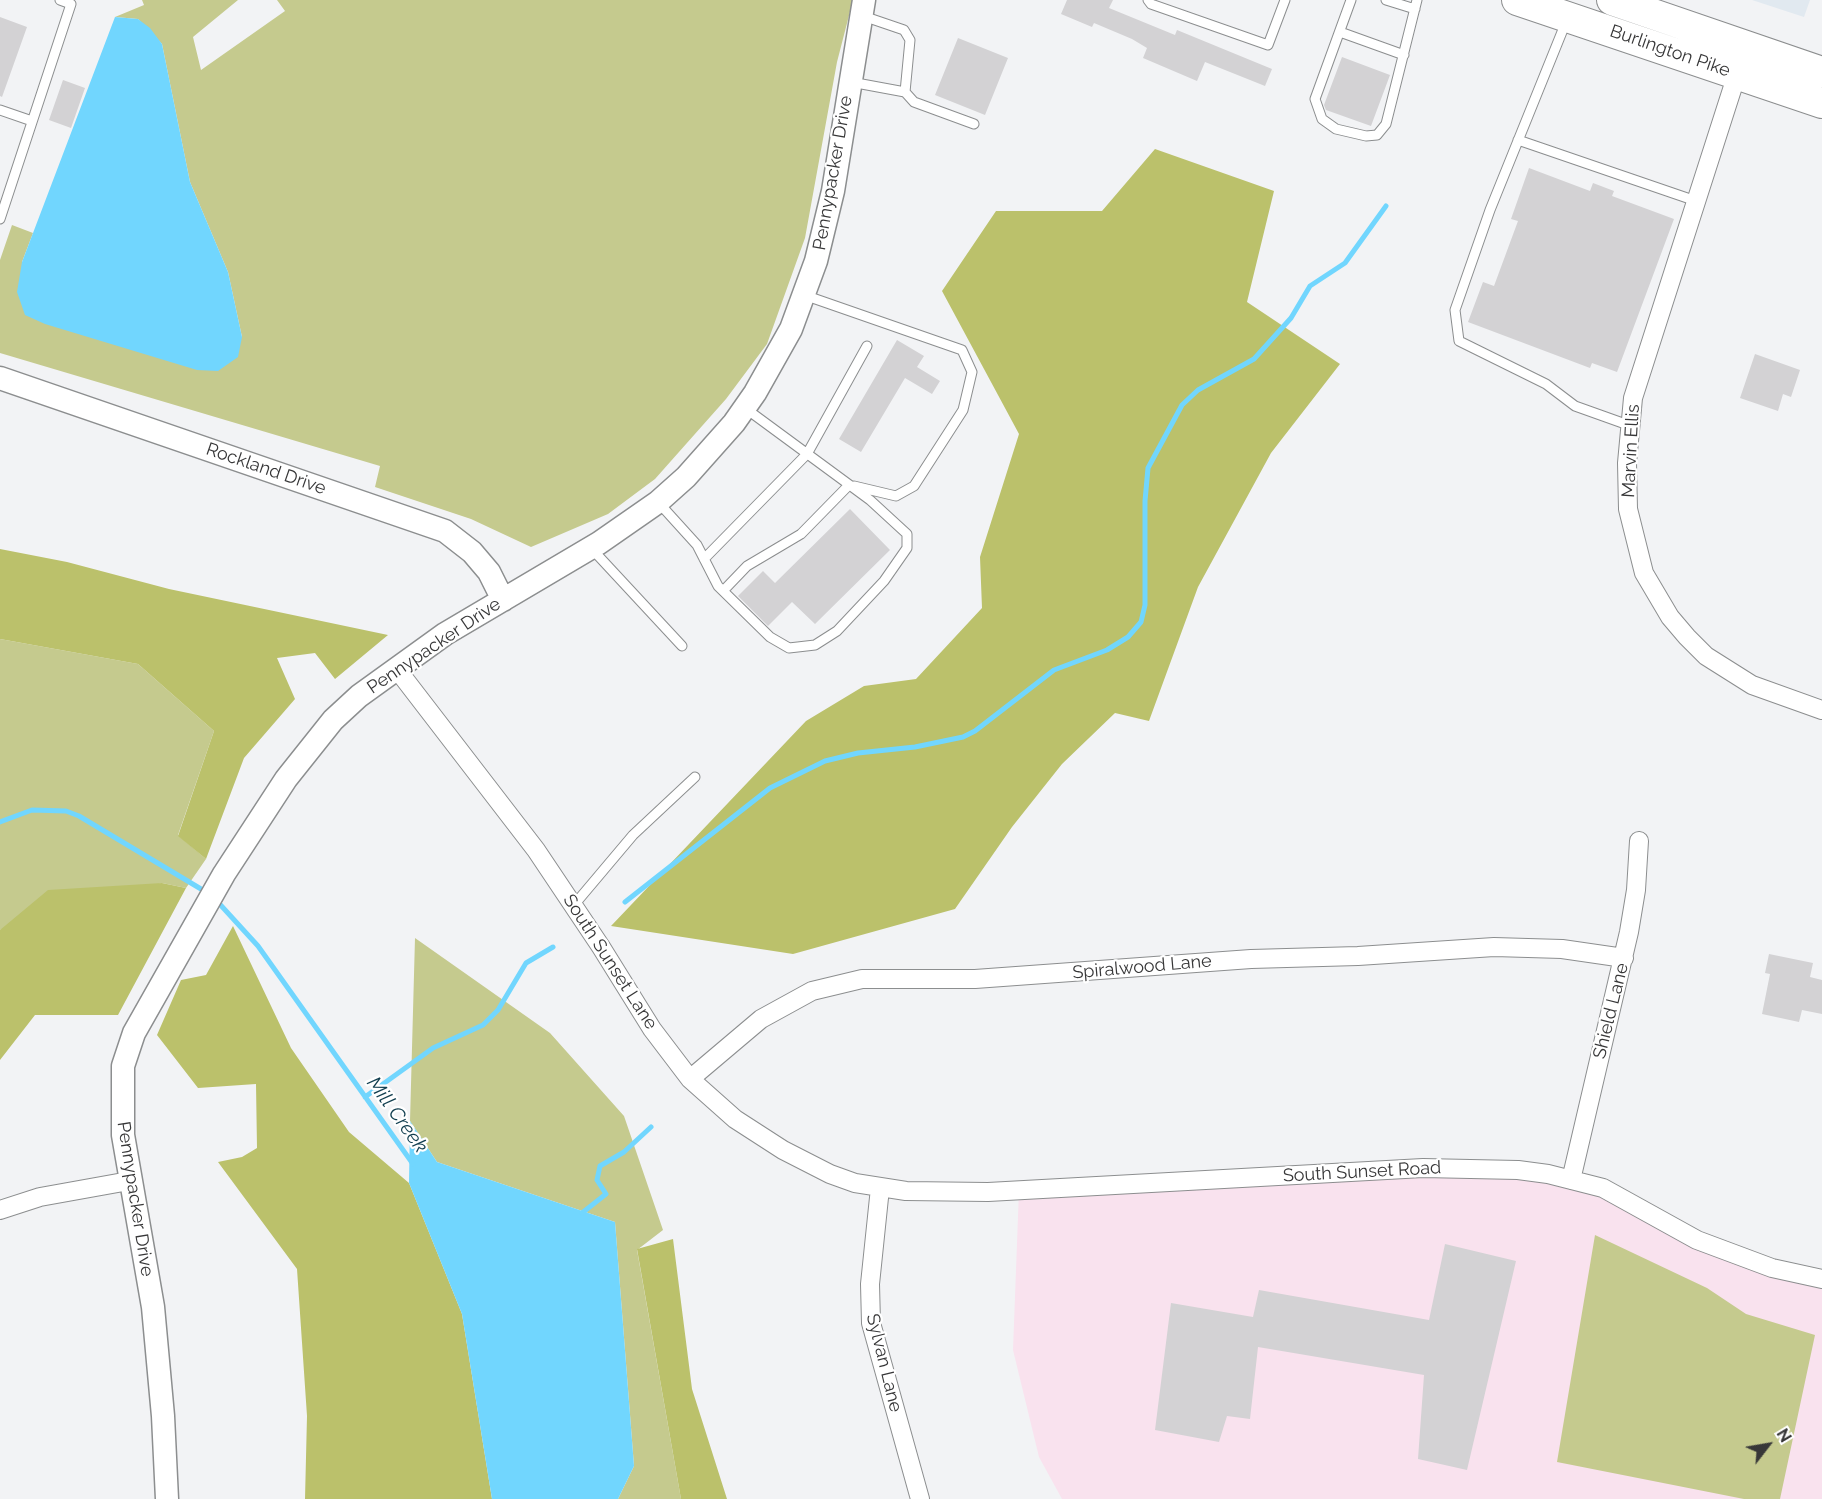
<!DOCTYPE html>
<style>
body{margin:0}
#map{position:relative;width:1822px;height:1499px;overflow:hidden;background:#f2f3f5;font-family:Raleway,sans-serif}
canvas{display:block}
.north{position:absolute;left:1738px;top:1415px;width:60px;height:60px;-webkit-text-stroke:4px #fff;paint-order:stroke;rotate:59deg;font-size:16px;font-weight:700;line-height:24px;text-align:center;color:#373738}
.north::after{content:'';display:block;margin:auto;width:21px;height:27px;background:#373738;clip-path:polygon(50% 0,100% 100%,50% 72%,0 100%)}
</style>
<div id="map">
<canvas width="1822" height="1499"></canvas>
<div class="north">N</div>
</div>
<script>
const context = document.querySelector('canvas').getContext('2d');
context.lineJoin = 'round';
function paint(path, color) { context.fillStyle = color; context.fill(path, 'evenodd'); }
const shape = rows => new Path2D(rows.map(r => 'M' + r).join(''));
function stroke(path, color, width, dash) { context.strokeStyle = color; context.lineWidth = width; context.lineCap = dash ? 'butt' : 'round'; context.setLineDash(dash || []); context.stroke(path); }
function drawText(font, color, halo, rows, align = 'center') {
  context.font = font + ' Raleway,sans-serif'; context.lineWidth = 4.5; context.setLineDash([]); context.textBaseline = 'middle'; context.strokeStyle = halo; context.fillStyle = color; for (const [text, x, y, turn = 0] of rows) {
    context.save(); context.translate(x, y); context.rotate((+turn || 0) * Math.PI / 180); context.textAlign = isNaN(turn) ? turn : align; if (halo) context.strokeText(text, 0, 0); context.fillText(text, 0, 0); context.restore();
  }
}
paint(shape([
 [1752,0,1810,0,1804,17]
]), '#e1e9f0');
paint(shape([
 [1423,1168,1548,1174,1822,1279,1822,1499,1062,1499,1039,1457,1013,1350,1019,1190]
]), '#f9e2ee');
paint(shape([
 [142,0,238,0,193,37,201,70,285,11,277,0,853,0,837,62,805,238,767,344,726,399,655,479,608,514,531,547,471,519,375,487,380,466,0,353,0,260,12,225,33,233,22,262,242,337,228,272,190,182,162,44,138,19,115,17,144,5],
 [0,639,138,664,214,731,178,835,206,859,186,888,162,883,0,930],
 [415,938,550,1033,624,1116,663,1230,637,1250,681,1499,618,1499,634,1466,615,1222,437,1162,410,1121],
 [1595,1235,1707,1288,1746,1314,1815,1335,1780,1499,1744,1499,1557,1462]
]), '#c5ca8e');
paint(shape([
 [1155,149,1274,191,1247,302,1340,364,1271,453,1198,587,1149,721,1115,713,1062,764,1012,827,955,909,793,954,611,926,806,721,864,686,916,679,982,608,980,557,1019,434,942,291,996,211,1102,211],
 [0,549,67,562,169,589,388,635,335,679,315,653,277,658,295,699,244,758,206,859,178,836,214,731,138,664,0,639],
 [162,883,186,888,118,1015,35,1015,0,1060,0,930,48,890],
 [233,926,291,1048,349,1132,409,1183,462,1314,492,1499,305,1499,307,1416,297,1269,218,1162,242,1157,257,1148,256,1084,198,1088,157,1035,181,980,206,975],
 [673,1239,692,1389,727,1499,681,1499,637,1249]
]), '#bbc16b');
paint(shape([
 [115,17,138,19,150,28,162,44,190,182,228,272,242,337,238,357,218,371,197,370,45,324,25,315,17,292,22,262],
 [410,1121,437,1162,615,1222,634,1466,618,1499,492,1499,462,1314,409,1183]
]), '#71d6fe');
stroke(shape([
 [0,822,32,810,66,811,79,816,206,892],
 [216,900,258,946,413,1164],
 [625,902,770,788,825,761,858,753,915,747,963,737,975,731,1054,670,1107,650,1128,637,1141,622,1145,605,1145,501,1148,468,1182,405,1198,390,1254,359,1291,318,1310,286,1345,263,1386,206],
 [365,1097,433,1048,483,1025,498,1010,526,963,553,947],
 [582,1213,606,1194,597,1180,600,1166,624,1152,651,1127]
]), '#71d6fe', 5);
paint(shape([
 [1067,0,1113,0,1109,8,1175,35,1177,30,1272,69,1265,86,1205,62,1197,81,1143,58,1147,48,1132,39,1094,23,1092,27,1061,14],
 [0,17,27,27,2,97,0,96],
 [958,38,1008,58,985,115,935,95],
 [1342,57,1390,75,1371,126,1326,110,1324,105],
 [63,80,85,88,71,128,49,120],
 [1529,168,1590,191,1593,183,1614,191,1612,196,1674,219,1617,372,1592,363,1590,368,1468,322,1483,282,1494,286,1518,221,1511,219],
 [897,340,924,356,917,367,940,381,932,394,905,378,861,452,839,439],
 [1755,354,1800,370,1791,397,1783,394,1778,411,1740,398],
 [850,509,890,550,815,624,792,602,768,626,738,596,763,571,775,583],
 [1769,954,1813,963,1810,977,1822,980,1822,1014,1802,1010,1799,1022,1762,1014,1770,974,1765,973],
 [1445,1244,1516,1261,1467,1470,1418,1459,1424,1375,1258,1347,1250,1419,1227,1416,1219,1442,1155,1430,1171,1303,1253,1317,1259,1290,1429,1320]
]), '#d3d2d4');
const service = shape([
 [1148,0,1151,4,1268,45,1285,0],
 [1351,0,1315,99,1322,119,1336,129,1366,136,1377,135,1386,124,1417,0],
 [1386,0,1415,9],
 [863,16,904,30,910,40,905,92,914,102,974,124],
 [1566,22,1490,210,1455,310,1459,341,1546,384,1575,406,1631,426],
 [1340,32,1404,55],
 [851,82,905,92],
 [0,110,32,121],
 [1518,140,1696,201],
 [0,219,71,4,60,0],
 [804,295,962,350,972,372,963,410,914,486,896,496,854,486],
 [658,502,697,545,718,586,770,637,789,648,815,645,837,631,884,581,907,548,907,534,870,500,745,408],
 [591,548,682,646],
 [704,559,807,454,867,346],
 [723,591,747,566,801,534,849,485],
 [574,905,633,835,695,777]
]);
const minor = shape([
 [1737,74,1633,398,1627,463,1628,509,1644,573,1670,617,1687,637,1706,656,1752,685,1822,710],
 [396,668,536,850,601,947,652,1029,690,1079,735,1119,783,1150,830,1174,855,1183,906,1191,988,1192,1423,1168,1518,1170,1548,1174,1603,1188,1697,1240,1772,1268,1822,1279],
 [690,1079,761,1019,812,991,862,979,975,979,1251,959,1358,956,1494,947,1562,949,1624,958],
 [1571,1180,1629,932,1636,890,1639,841],
 [880,1188,870,1284,871,1323,920,1499],
 [0,1210,40,1197,129,1181]
]);
const tertiary = shape([
 [0,378,445,531,472,552,489,572,503,600],
 [167,1499,163,1416,153,1307,123,1135,123,1066,134,1033,224,874,286,779,333,720,359,696,445,634,599,543,658,502,686,477,734,423,755,393,791,329,816,261,833,191,864,0]
]);
const trunk = shape([
 [1517,0,1822,103],
 [1612,0,1822,72]
]);
stroke(service, '#8c8e8f', 11);
stroke(minor, '#8c8e8f', 20);
stroke(tertiary, '#8c8e8f', 25);
stroke(trunk, '#8c8e8f', 32);
stroke(service, '#fff', 9);
stroke(minor, '#fff', 18);
stroke(tertiary, '#fff', 22);
stroke(trunk, '#fff', 30);
drawText('18px', '#373738', '#fff', [
 ["Burlington Pike",1670,51,19],
 ["Pennypacker Drive",833,173,-80],
 ["Marvin Ellis",1631,451,-87],
 ["Rockland Drive",266,469,19],
 ["Pennypacker Drive",434,646,-34],
 ["South Sunset Lane",610,962,57],
 ["Spiralwood Lane",1142,967,-5],
 ["Shield Lane",1611,1011,-76],
 ["South Sunset Road",1362,1172,-3],
 ["Pennypacker Drive",135,1199,81],
 ["Sylvan Lane",884,1363,76]
]);
drawText('italic 20px', '#113e4f', '#fff', [
 ["Mill Creek",397,1115,54]
]);
</script>
